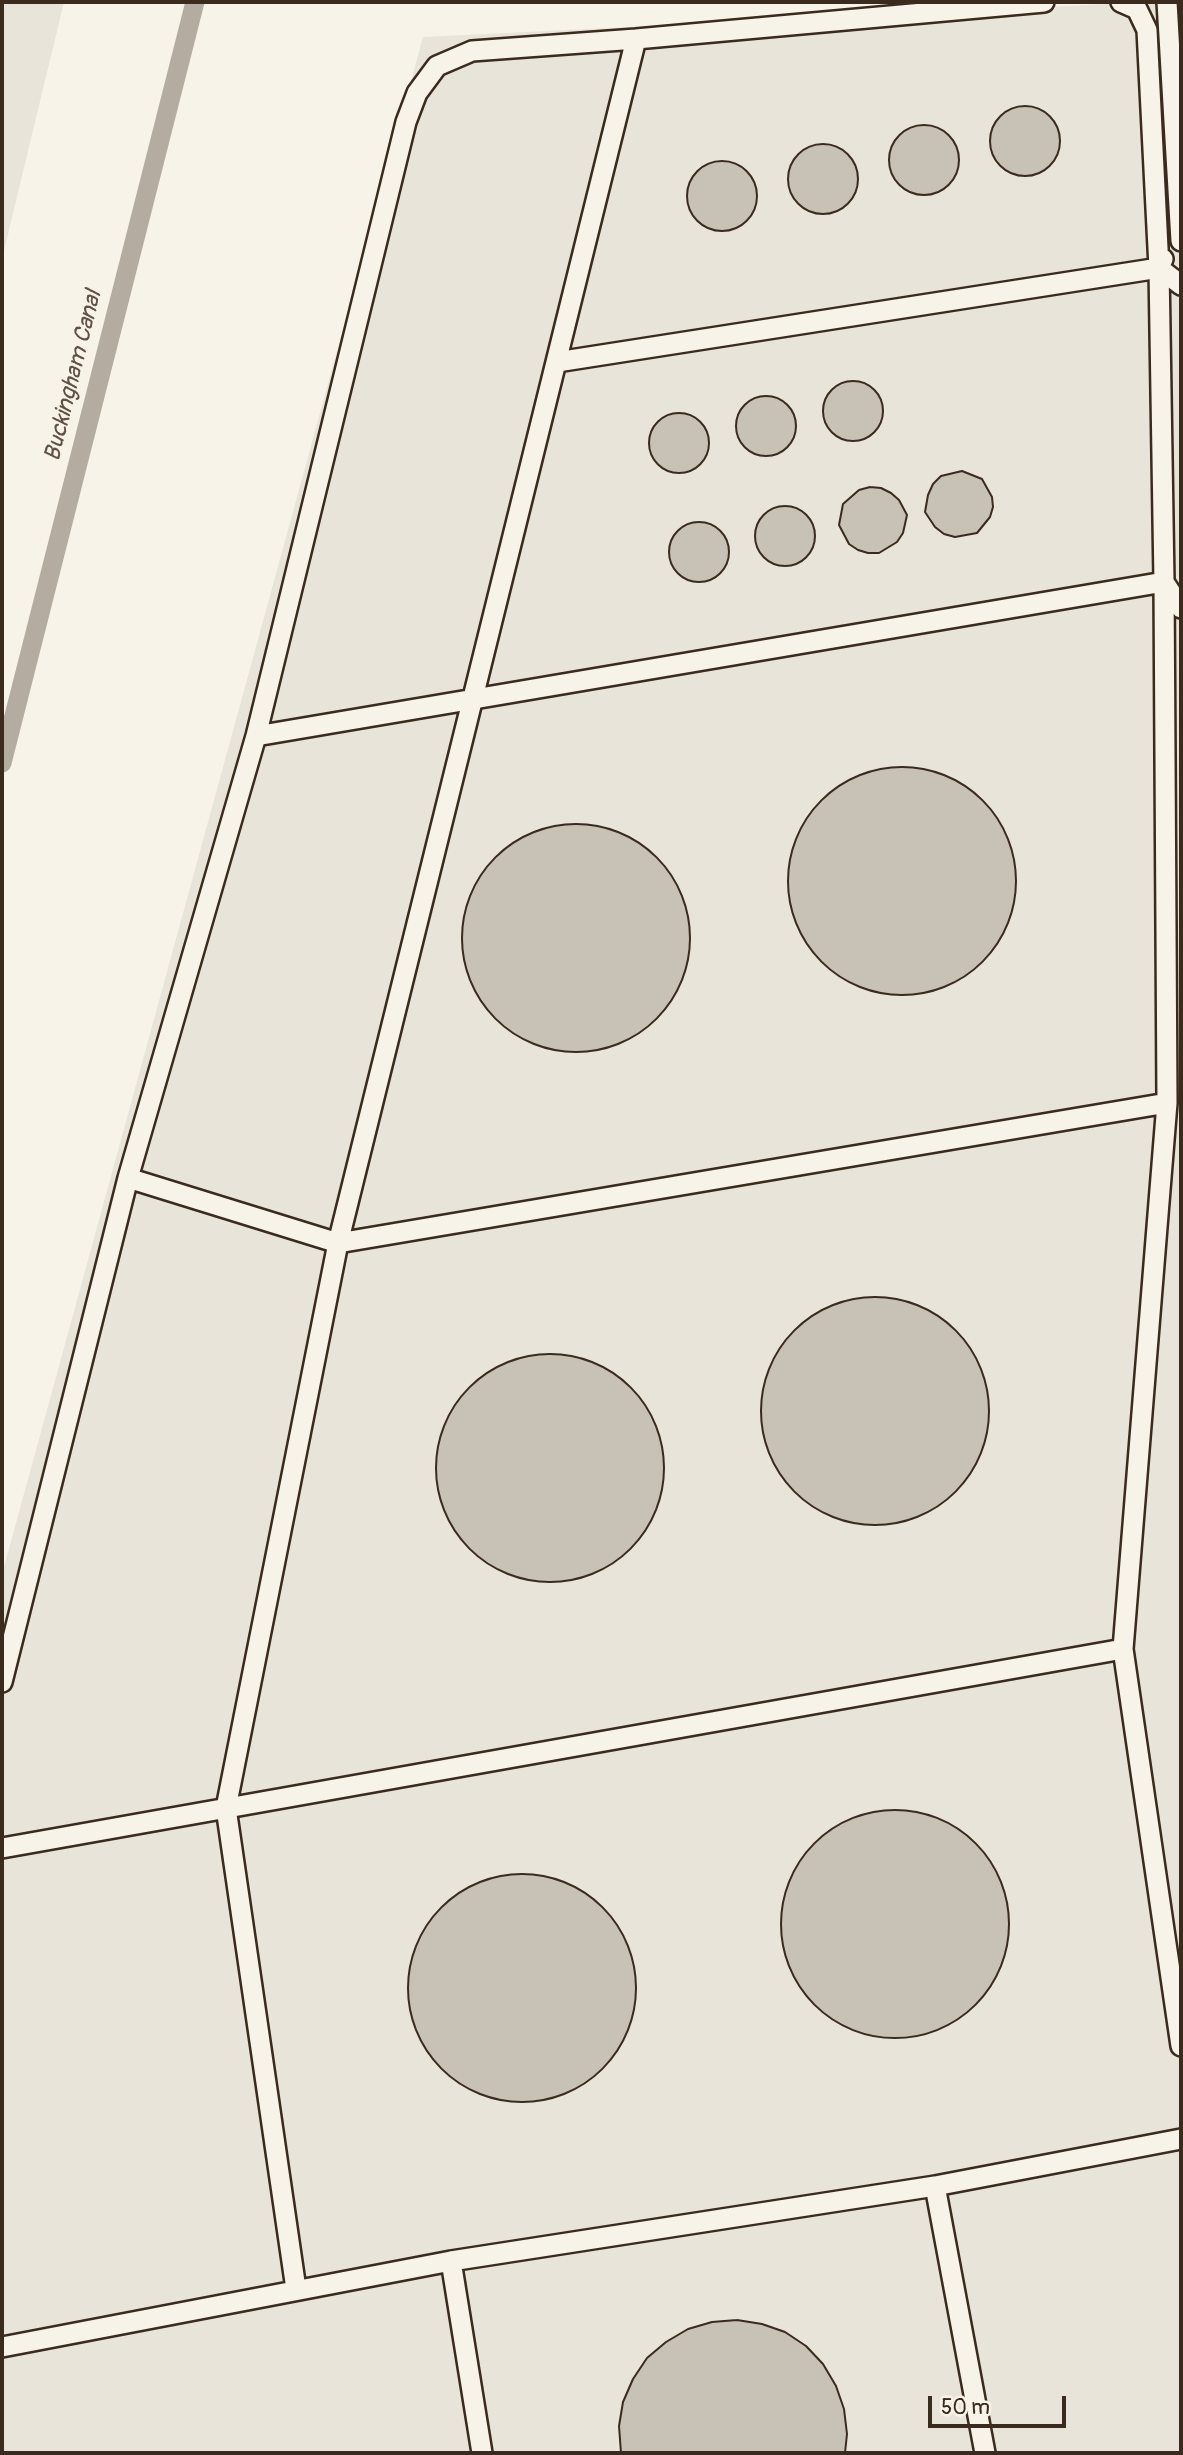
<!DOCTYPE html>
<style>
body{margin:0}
#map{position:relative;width:1183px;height:2455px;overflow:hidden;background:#f7f3e8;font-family:Pangolin,sans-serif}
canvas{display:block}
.frame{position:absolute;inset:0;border:4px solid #3b2a1e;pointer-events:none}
.scale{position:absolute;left:928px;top:2396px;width:138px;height:32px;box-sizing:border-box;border:4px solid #3b2a1e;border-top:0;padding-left:9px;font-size:21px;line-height:24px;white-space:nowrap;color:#3b2a1e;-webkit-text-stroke:5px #f7f3e8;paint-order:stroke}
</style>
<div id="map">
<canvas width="1183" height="2455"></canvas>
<div class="frame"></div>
<div class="scale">50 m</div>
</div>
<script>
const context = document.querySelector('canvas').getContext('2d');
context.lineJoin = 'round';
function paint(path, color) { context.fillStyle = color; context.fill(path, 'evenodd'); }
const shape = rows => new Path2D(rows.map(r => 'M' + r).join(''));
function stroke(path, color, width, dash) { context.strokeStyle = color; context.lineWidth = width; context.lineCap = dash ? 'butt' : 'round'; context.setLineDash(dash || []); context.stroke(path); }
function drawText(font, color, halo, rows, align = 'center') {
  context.font = font + ' Pangolin,sans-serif'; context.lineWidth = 5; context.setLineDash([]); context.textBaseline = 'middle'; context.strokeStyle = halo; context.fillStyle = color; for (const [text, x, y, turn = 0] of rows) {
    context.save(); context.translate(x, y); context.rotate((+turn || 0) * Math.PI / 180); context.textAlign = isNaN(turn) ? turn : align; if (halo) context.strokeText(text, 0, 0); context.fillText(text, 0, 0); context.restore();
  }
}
paint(shape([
 [2,2,64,2,2,259],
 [1147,2,1181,2,1181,2453,2,2453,2,1574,423,37]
]), '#e9e4d9');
stroke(shape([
 [2,763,195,2]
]), '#b4aca0', 19);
const building = shape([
 '990 141a35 35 0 1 1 70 0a35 35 0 1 1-70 0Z',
 '889 160a35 35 0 1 1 70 0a35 35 0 1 1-70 0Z',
 '788 179a35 35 0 1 1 70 0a35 35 0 1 1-70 0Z',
 '687 196a35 35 0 1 1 70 0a35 35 0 1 1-70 0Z',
 '823 411a30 30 0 1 1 60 0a30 30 0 1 1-60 0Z',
 '736 426a30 30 0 1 1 60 0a30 30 0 1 1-60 0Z',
 '649 443a30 30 0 1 1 60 0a30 30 0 1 1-60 0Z',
 [962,471,982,479,992,497,993,507,990,517,977,533,955,537,944,534,935,527,925,512,928,495,933,484,941,476,962,471],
 [870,487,881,488,891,493,899,500,907,515,903,533,897,542,879,553,868,553,858,550,849,544,839,525,843,504,859,490,870,487],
 '755 536a30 30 0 1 1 60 0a30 30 0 1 1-60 0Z',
 '669 552a30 30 0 1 1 60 0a30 30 0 1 1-60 0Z',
 '788 881a114 114 0 1 1 228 0a114 114 0 1 1-228 0Z',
 '462 938a114 114 0 1 1 228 0a114 114 0 1 1-228 0Z',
 '761 1411a114 114 0 1 1 228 0a114 114 0 1 1-228 0Z',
 '436 1468a114 114 0 1 1 228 0a114 114 0 1 1-228 0Z',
 '781 1924a114 114 0 1 1 228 0a114 114 0 1 1-228 0Z',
 '408 1988a114 114 0 1 1 228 0a114 114 0 1 1-228 0Z',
 [737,2320,762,2324,785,2332,806,2346,823,2364,836,2386,844,2409,847,2434,845,2453,621,2453,619,2426,623,2402,633,2379,647,2358,666,2342,688,2329,712,2322,737,2320]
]);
paint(building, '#c8c1b6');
stroke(building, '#3b2a1e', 2);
const minor = shape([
 [1121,2,1137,9,1147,30,1159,268,1164,582,1167,1103,1123,1649,1181,2046],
 [1167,2,1181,241],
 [1163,259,1159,268,1181,285],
 [557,362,1159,268],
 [256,736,406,122,417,93,437,66,472,51,636,39],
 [128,1178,338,1243,1167,1103],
 [2,1682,128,1178,256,736,1164,582,1181,608],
 [2,1848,1123,1649],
 [451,2261,482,2453],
 [296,2289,226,1808,338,1243,636,39,1044,2],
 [2,2347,451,2261,935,2186],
 [985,2453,935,2186,1181,2139]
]);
stroke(minor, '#3b2a1e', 24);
stroke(minor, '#f7f3e8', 19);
drawText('italic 23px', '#5f5145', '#f7f3e8', [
 ["Buckingham Canal",74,376,-76]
]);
</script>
